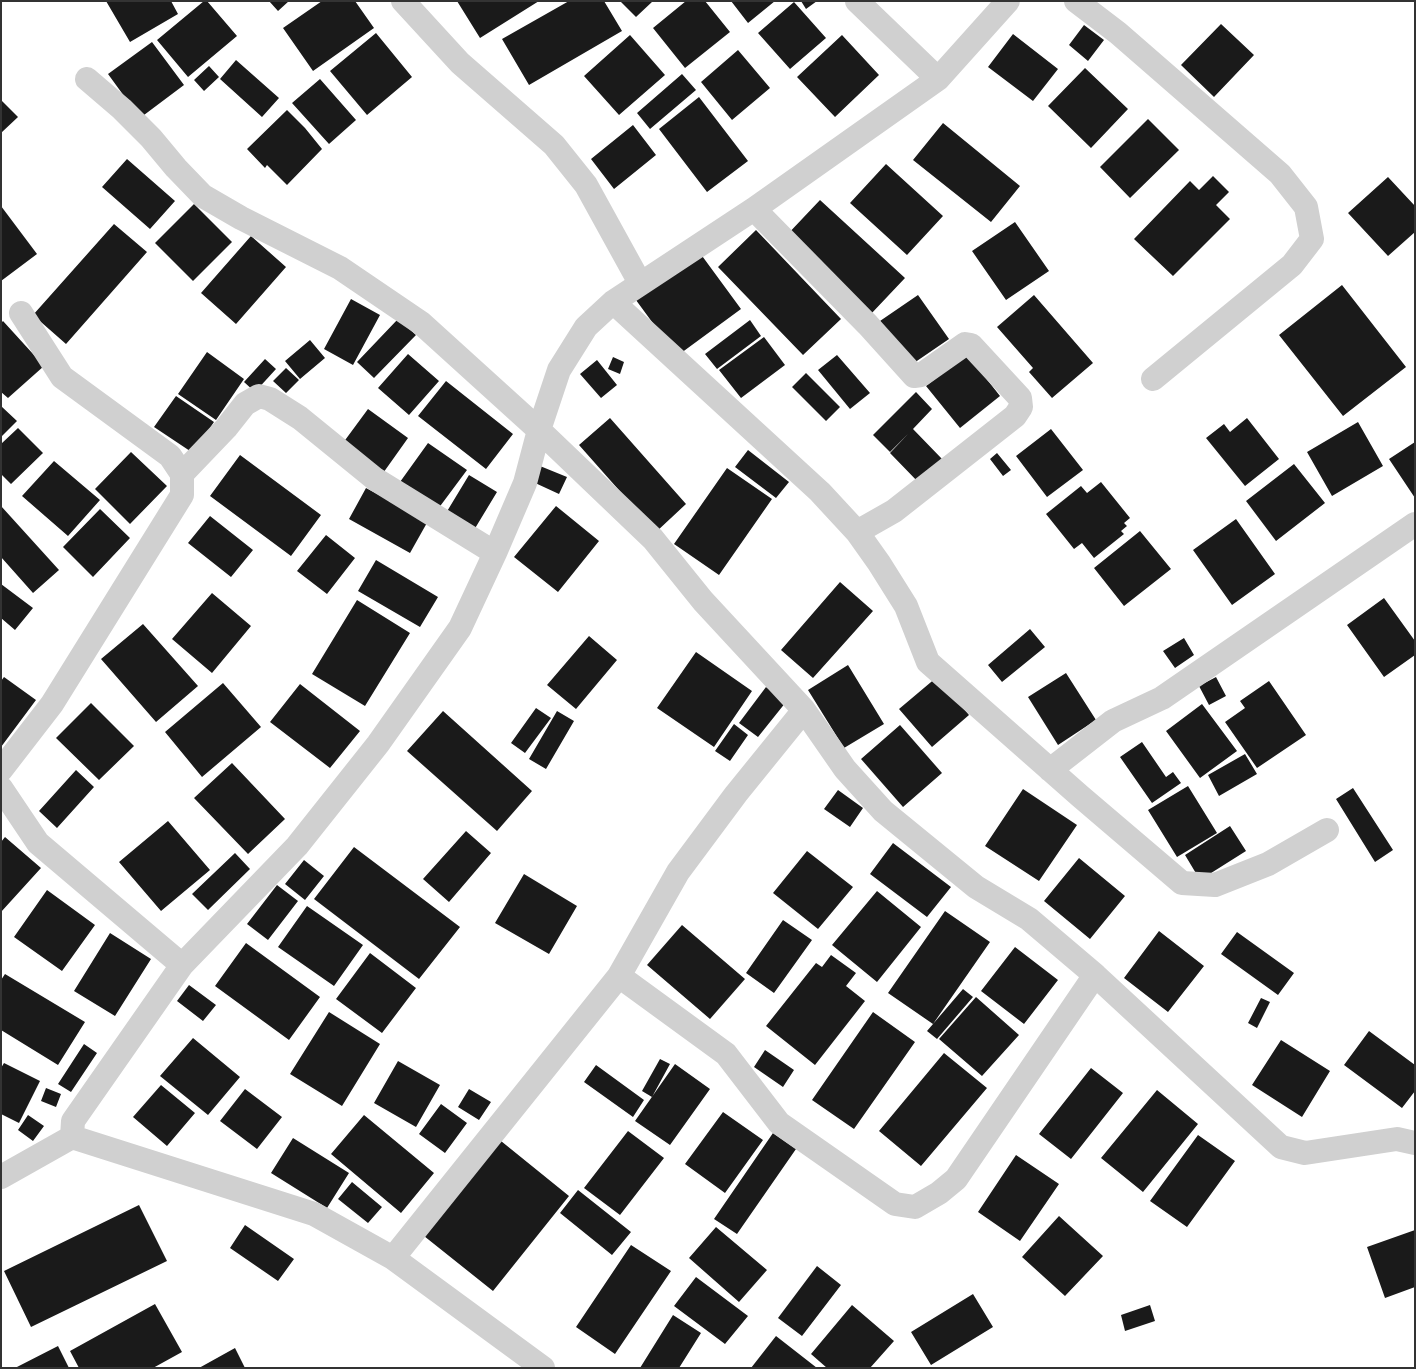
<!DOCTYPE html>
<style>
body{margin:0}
#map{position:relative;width:1416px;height:1369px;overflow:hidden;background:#fff;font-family:Raleway,sans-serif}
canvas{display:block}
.frame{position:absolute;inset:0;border:2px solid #333;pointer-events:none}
</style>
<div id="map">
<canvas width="1416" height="1369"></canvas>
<div class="frame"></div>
</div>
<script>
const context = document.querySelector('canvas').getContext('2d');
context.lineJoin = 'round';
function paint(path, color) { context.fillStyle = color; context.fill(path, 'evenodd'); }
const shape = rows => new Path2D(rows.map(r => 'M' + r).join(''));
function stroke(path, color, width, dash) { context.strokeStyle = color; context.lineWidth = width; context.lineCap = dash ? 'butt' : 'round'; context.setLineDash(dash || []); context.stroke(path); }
paint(shape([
 [106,1,171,1,178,14,130,42],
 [204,1,207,1,237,36,188,77,157,40],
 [269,1,289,1,278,11],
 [322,1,355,1,374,28,313,71,283,28],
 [457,1,539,1,480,38],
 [569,1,604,1,622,31,529,85,502,39],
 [620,1,653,1,636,17],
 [686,1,705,1,730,32,685,68,653,28],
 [731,1,775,1,748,23],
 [801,1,817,1,806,9],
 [794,2,826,38,790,69,758,33],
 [1221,24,1254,55,1214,97,1181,65],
 [1084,25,1104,40,1088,61,1069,45],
 [376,33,412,77,367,115,330,71],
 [1013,34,1058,69,1033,101,988,67],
 [630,35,665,75,619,115,584,76],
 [842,35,879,75,835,117,797,77],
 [152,42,184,85,140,118,108,74],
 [738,50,770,88,732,120,701,82],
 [236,60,279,98,262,117,220,79],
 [209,66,219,77,204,91,194,80],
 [1085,68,1128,109,1091,148,1048,106],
 [682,74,696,90,650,129,637,113],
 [320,79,356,120,329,144,292,103],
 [699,97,748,161,707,192,659,129],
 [1,100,18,117,1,133],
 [287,110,305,128,322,149,287,185,267,165,265,168,247,149],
 [1148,119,1179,150,1130,198,1100,167],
 [943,123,1020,186,991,222,913,160],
 [633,125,656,155,614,189,591,159],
 [127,159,175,201,150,229,102,187],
 [886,164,943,216,907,255,850,203],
 [1213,176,1229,192,1216,205,1230,219,1173,276,1134,239,1190,181,1199,190],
 [1388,177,1415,206,1415,232,1388,256,1348,213],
 [820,200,905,278,870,315,785,237],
 [194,204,232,242,193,281,155,243],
 [1,206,37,254,1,281],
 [1015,222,1049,271,1006,300,972,251],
 [114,224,147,252,66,344,33,315],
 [756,230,841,319,803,355,718,267],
 [251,236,286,267,236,324,201,293],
 [697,249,741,309,677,356,633,296],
 [1342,285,1406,367,1343,416,1279,335],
 [918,295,949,339,911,365,880,321],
 [1034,295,1093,363,1052,398,1029,372,1033,368,997,327],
 [351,299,380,315,353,365,324,349],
 [398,319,416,335,374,378,357,362],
 [750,320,761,336,717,369,705,354],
 [3,321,44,366,8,398,1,392,1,323],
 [764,337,785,365,741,398,719,370],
 [310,340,325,358,300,379,285,361],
 [207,352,244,379,216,420,178,394],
 [408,354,439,381,409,415,378,388],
 [967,354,1000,396,960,428,926,386],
 [837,355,870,393,850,409,818,370],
 [613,357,624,362,620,374,608,369],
 [265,359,276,369,255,392,244,382],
 [597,360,617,385,601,398,580,374],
 [286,368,299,380,286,393,273,381],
 [806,373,840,407,826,421,792,387],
 [446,381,513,434,486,469,418,416],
 [916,392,932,409,913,429,943,460,920,484,890,453,908,434,890,452,873,435],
 [176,396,214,422,193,453,154,427],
 [1,406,17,421,1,437],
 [368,409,408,438,381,476,340,447],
 [610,418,686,504,656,532,579,445],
 [1247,418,1279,459,1245,486,1206,438,1224,424,1230,432],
 [1358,422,1383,466,1332,496,1307,452],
 [18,428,43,453,11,484,1,474,1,444],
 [1051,429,1083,470,1047,497,1016,456],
 [1415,442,1415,498,1389,459],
 [428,443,467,470,438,509,400,482],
 [748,450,789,482,776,498,735,467],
 [131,452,167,486,130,524,95,489],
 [997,453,1011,470,1003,476,990,459],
 [240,455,321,515,291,556,210,496],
 [54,461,100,500,68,536,22,496],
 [1294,464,1325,503,1276,541,1246,501],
 [540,466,567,477,559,494,533,482],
 [727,468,772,499,719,575,674,544],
 [469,475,497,492,474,530,446,513],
 [1101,482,1130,518,1124,523,1127,526,1121,531,1124,534,1094,558,1082,543,1074,549,1046,514,1081,486,1087,493],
 [366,488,428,521,410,553,349,519],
 [1,506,59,570,33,593,1,557],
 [556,506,599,541,558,592,514,557],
 [100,509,130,538,93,577,63,547],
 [210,516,253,550,231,577,188,543],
 [1236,519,1275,574,1232,605,1193,550],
 [1140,531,1171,569,1124,606,1094,568],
 [326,535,355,558,327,594,297,571],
 [376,560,438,597,420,627,358,591],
 [840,582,873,611,813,678,781,650],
 [1,584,33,608,15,630,1,618],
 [212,593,251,626,212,673,172,639],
 [1384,598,1415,641,1415,655,1384,677,1347,625],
 [357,600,410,633,365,706,312,674],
 [143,624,198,686,156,722,101,659],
 [1030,629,1045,647,1002,682,988,665],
 [589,636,617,660,576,709,547,685],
 [1184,638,1194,655,1175,668,1163,651],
 [696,652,752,691,714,747,657,708],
 [848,665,884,724,844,748,808,690],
 [1066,673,1096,720,1058,745,1028,697],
 [4,677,36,700,1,747,1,681],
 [937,677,969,715,932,747,899,709],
 [1216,677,1226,696,1209,705,1199,686],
 [1269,681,1306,735,1257,768,1225,722,1245,708,1240,701],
 [223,683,261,727,202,777,165,732],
 [300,684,360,731,330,768,270,722],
 [766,687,786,702,758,737,739,723],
 [91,703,134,746,99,780,56,738],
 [1202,704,1237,751,1200,778,1166,731],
 [536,708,551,718,525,753,511,743],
 [443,711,532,791,497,831,407,751],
 [557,711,574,721,546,769,529,759],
 [734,724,748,735,730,761,715,751],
 [900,725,942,773,903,807,861,759],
 [1142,742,1166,777,1173,772,1181,783,1152,803,1120,757],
 [1245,754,1257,774,1219,796,1208,775],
 [232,763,285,819,248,854,194,798],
 [76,770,94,787,57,828,39,811],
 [1188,786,1217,833,1177,857,1148,810],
 [1353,788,1393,850,1375,862,1336,799],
 [1023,789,1077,825,1039,881,985,846],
 [838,790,863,808,850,827,824,809],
 [168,821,210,870,161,911,119,862],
 [1230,826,1246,851,1200,880,1185,855],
 [466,831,491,853,449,902,423,879],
 [5,837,41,868,1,912,1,842],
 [893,843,951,887,927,917,870,874],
 [354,847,460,927,419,979,314,899],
 [807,851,853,887,818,929,773,893],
 [235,853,250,869,208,910,192,894],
 [1079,858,1125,896,1090,939,1044,901],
 [304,860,324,876,305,900,285,884],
 [524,874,577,906,549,954,495,923],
 [277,885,298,901,268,940,247,924],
 [47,890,95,925,62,971,14,937],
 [877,891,921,927,877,982,832,945],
 [307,906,363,945,334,986,278,947],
 [945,911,990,942,933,1024,888,993],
 [783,920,812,940,774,993,746,973],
 [682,925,745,979,710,1019,647,965],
 [1159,931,1204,966,1168,1012,1124,978],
 [1237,932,1294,973,1278,995,1221,954],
 [110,933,151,959,115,1016,74,991],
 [246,943,320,997,289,1040,215,986],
 [1015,947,1058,980,1024,1024,981,991],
 [370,953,416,988,382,1033,336,999],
 [831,955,856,973,846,986,865,1001,815,1065,766,1026,816,963,822,967],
 [5,974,85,1022,58,1065,1,1030,1,980],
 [189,985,216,1005,203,1021,177,1001],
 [963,989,973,997,937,1039,927,1031],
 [976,997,1019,1035,982,1076,939,1039],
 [1261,998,1270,1002,1257,1028,1248,1023],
 [329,1012,380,1044,342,1106,290,1074],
 [873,1012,915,1042,854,1129,812,1100],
 [1369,1031,1415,1065,1415,1091,1402,1108,1344,1065],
 [193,1038,240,1077,208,1115,160,1076],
 [1281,1040,1330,1071,1302,1117,1252,1085],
 [84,1044,97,1053,71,1092,58,1084],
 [765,1050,794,1070,783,1087,754,1067],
 [944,1053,987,1088,921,1166,879,1131],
 [660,1059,670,1064,652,1097,642,1091],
 [398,1061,440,1085,416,1127,374,1103],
 [4,1063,40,1081,19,1123,1,1114,1,1068],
 [675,1064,710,1089,670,1145,635,1121],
 [596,1065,644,1100,633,1117,584,1082],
 [1091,1068,1123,1093,1071,1159,1039,1134],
 [161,1085,195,1113,167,1146,133,1117],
 [46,1088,61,1094,56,1107,41,1101],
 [245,1089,282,1117,257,1149,220,1121],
 [469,1089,491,1102,479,1120,458,1107],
 [1157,1090,1198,1124,1143,1192,1101,1158],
 [441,1104,467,1123,445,1153,419,1134],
 [723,1112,763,1140,725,1193,685,1164],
 [28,1115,44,1126,33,1141,18,1130],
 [364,1115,434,1173,401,1213,331,1154],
 [628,1131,664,1158,620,1215,584,1188],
 [773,1133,796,1149,737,1234,714,1219],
 [1198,1135,1235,1161,1187,1227,1150,1201],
 [293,1138,349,1173,327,1208,271,1173],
 [501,1141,569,1196,493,1291,424,1236],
 [1016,1155,1059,1184,1020,1241,978,1212],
 [352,1182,382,1207,368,1223,338,1199],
 [578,1190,631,1232,612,1255,560,1213],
 [139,1205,167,1261,31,1327,4,1271],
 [1059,1216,1103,1256,1065,1296,1022,1257],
 [245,1225,294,1259,278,1281,230,1248],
 [716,1227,767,1270,739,1302,689,1258],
 [1415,1230,1415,1287,1385,1298,1367,1247],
 [631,1245,671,1271,615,1354,576,1327],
 [817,1266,841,1285,802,1336,778,1318],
 [696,1277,748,1316,725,1344,674,1306],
 [973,1294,993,1327,931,1365,911,1332],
 [155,1304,182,1352,153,1368,79,1368,70,1351],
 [852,1305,894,1341,870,1368,827,1368,811,1354],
 [1150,1305,1155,1321,1125,1331,1121,1315],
 [673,1315,701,1333,679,1368,640,1368],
 [776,1336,817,1368,751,1368],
 [58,1346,69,1368,15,1368],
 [235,1348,245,1368,199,1368]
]), '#1a1a1a');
stroke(shape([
 [403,1,460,63,554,145,586,185,640,283],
 [857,1,938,79],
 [1076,1,1118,33,1280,174,1306,207,1312,239,1292,265,1153,379],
 [87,79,122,109,151,138,176,168,203,196,241,218,340,268,421,323,539,430,653,539,703,601,804,710,845,769,883,811,976,887,1029,919,1095,975,1281,1147,1305,1153,1397,1139,1415,1143],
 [754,209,868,325,914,376,921,375,965,344,971,345,1020,398,1021,407,1015,416,894,511,857,532],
 [613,302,820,492,857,532,879,563,906,606,928,662,1080,796,1182,883,1215,885,1268,864,1327,830],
 [182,474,226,428,245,404,259,396,270,399,300,418,375,479,495,553],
 [1,770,52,704,182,495,182,474,170,456,62,377,21,313],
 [1050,770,1113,721,1162,698,1415,524],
 [1,788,38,843,182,965],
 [619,976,726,1054,779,1123,895,1204,915,1207,939,1193,956,1179,1095,975],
 [72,1137,73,1121,182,965,297,846,378,744,460,628,495,553,525,483,539,430,559,370,586,327,613,302,754,209,938,79,1008,1],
 [1,1177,72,1137,314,1214,393,1258,543,1368],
 [393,1258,619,976,678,872,736,794,804,710]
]), '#d0d0d0', 24);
</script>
